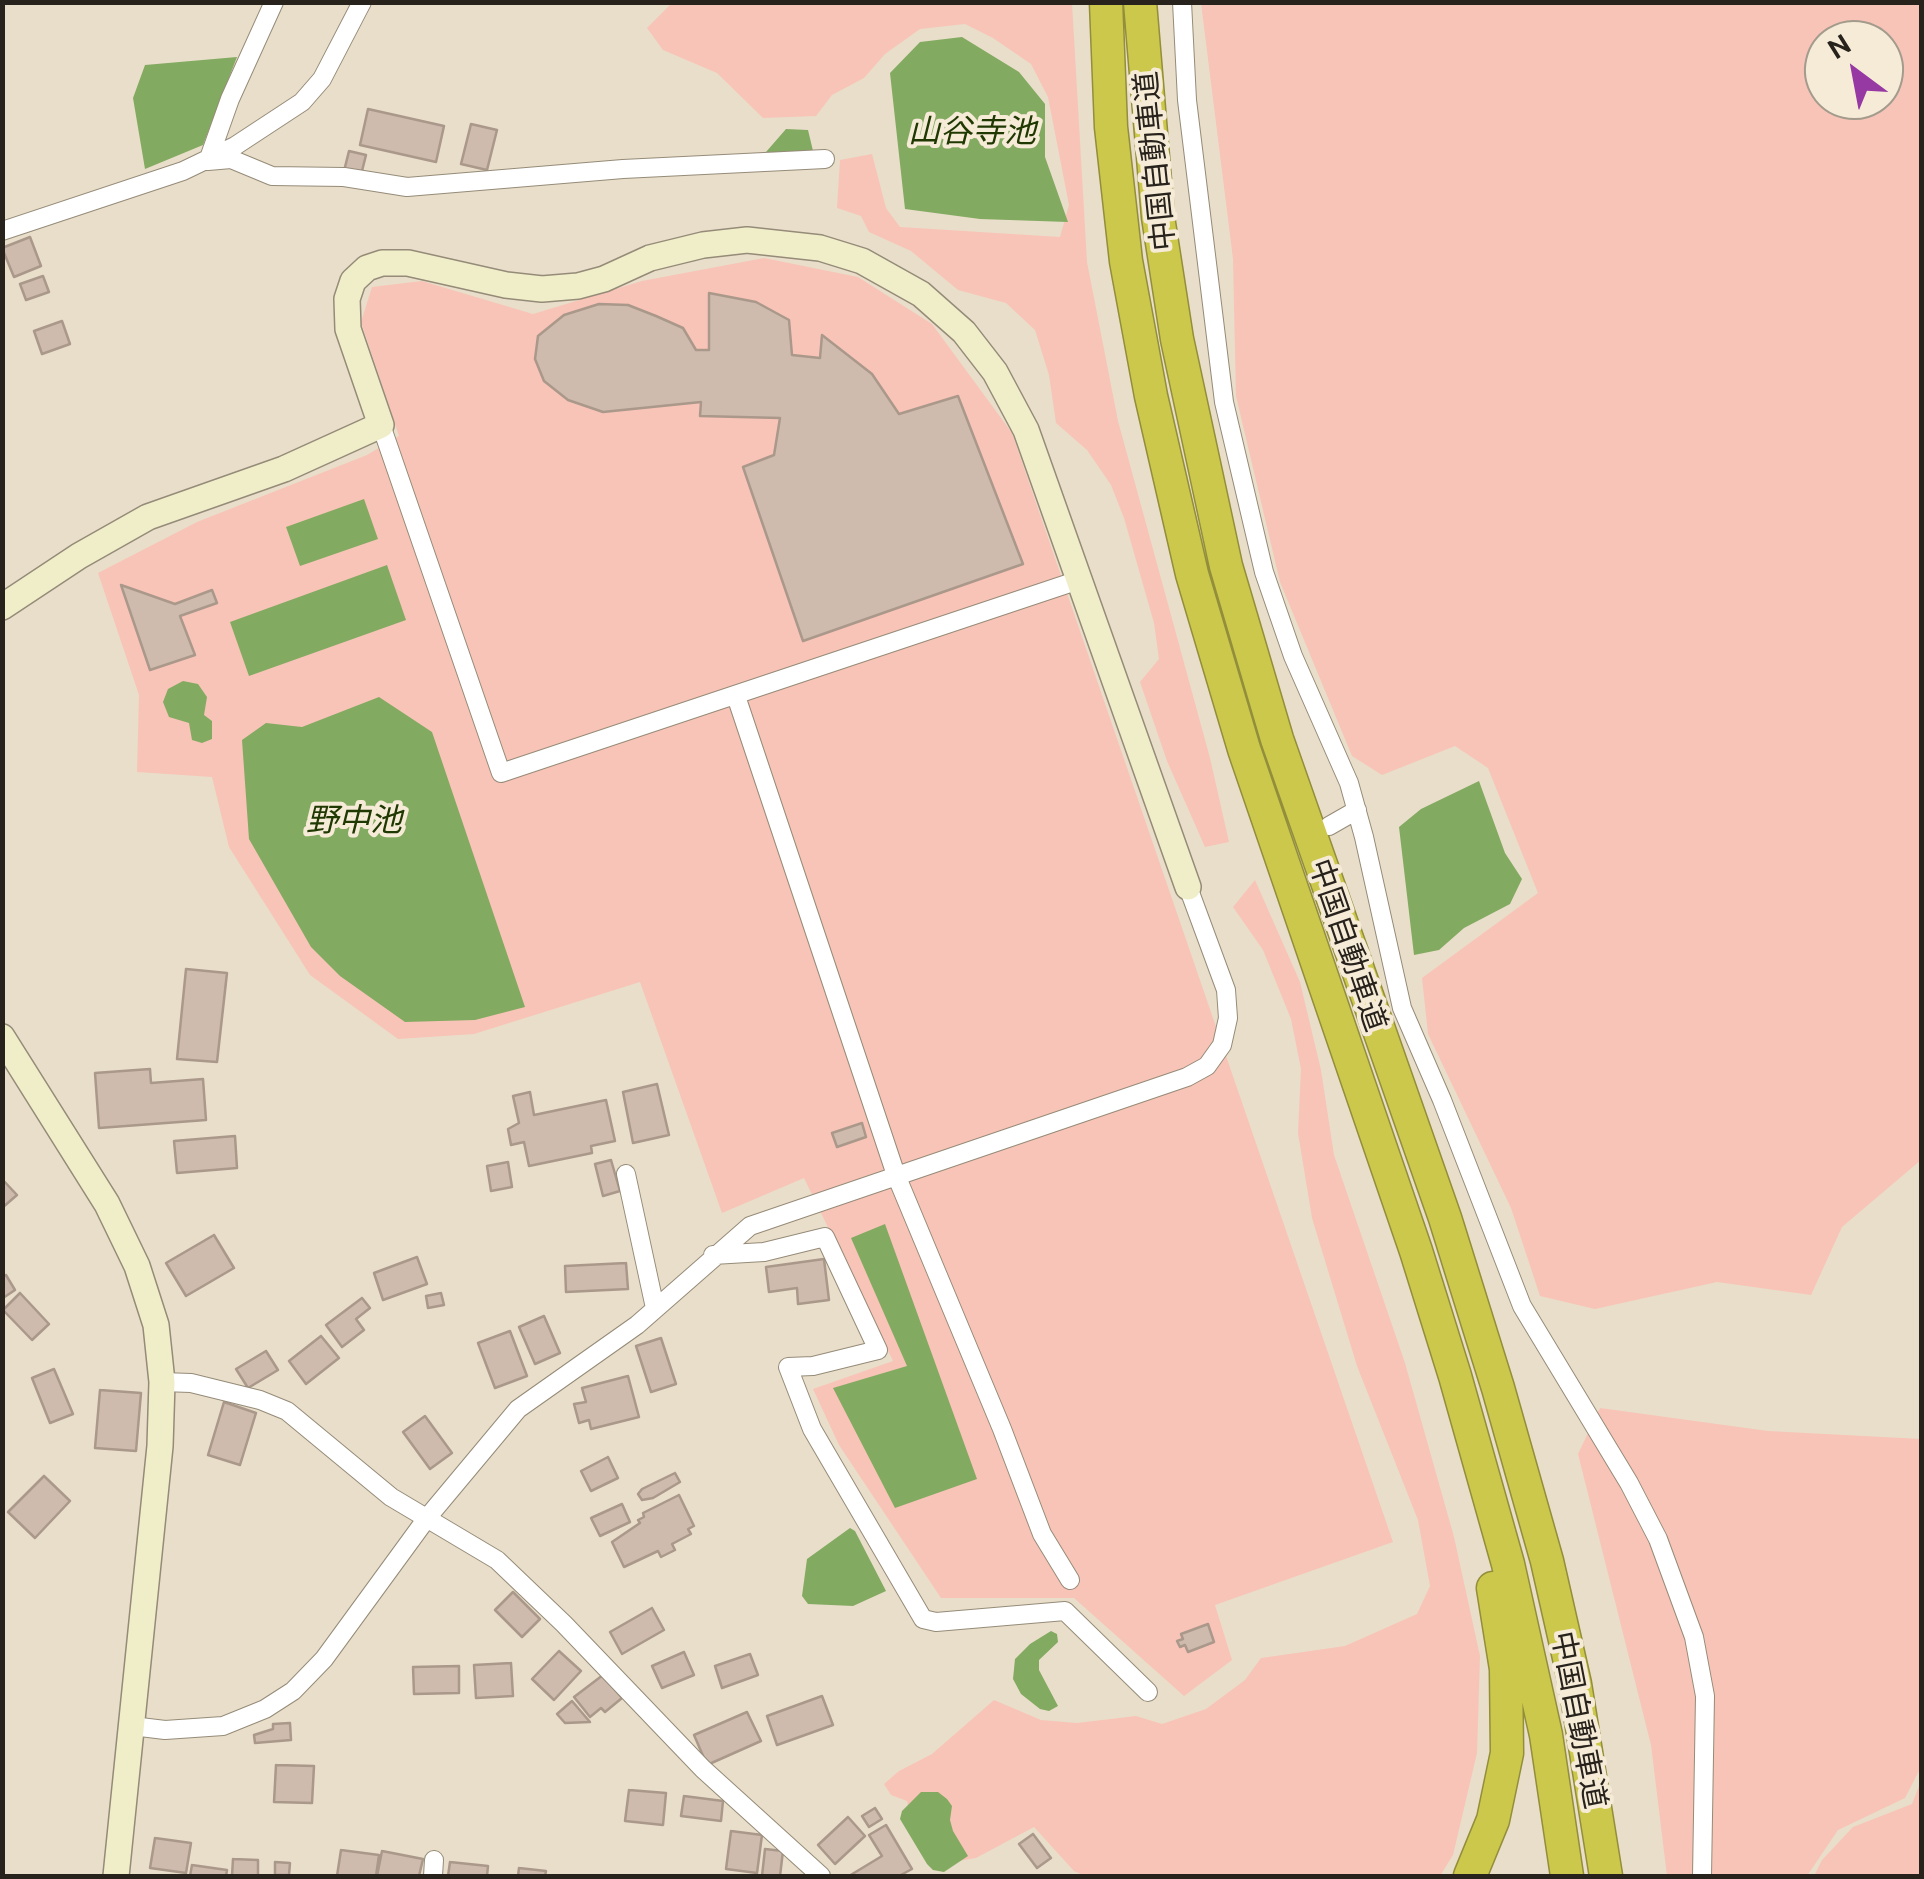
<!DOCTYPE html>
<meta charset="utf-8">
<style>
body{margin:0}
#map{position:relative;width:1924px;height:1879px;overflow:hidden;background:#e9deca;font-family:Ubuntu,sans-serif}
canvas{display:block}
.frame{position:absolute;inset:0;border:5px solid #27231c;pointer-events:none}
.north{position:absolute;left:1804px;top:20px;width:100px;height:100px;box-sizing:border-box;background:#f6ebd7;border:2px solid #a39b8c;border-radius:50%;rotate:328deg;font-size:28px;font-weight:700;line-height:40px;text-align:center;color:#27231c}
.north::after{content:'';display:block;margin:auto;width:35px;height:45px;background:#9639a3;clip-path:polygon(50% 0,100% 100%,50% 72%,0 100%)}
</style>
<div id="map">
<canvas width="1924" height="1879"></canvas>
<div class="frame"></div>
<div class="north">N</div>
</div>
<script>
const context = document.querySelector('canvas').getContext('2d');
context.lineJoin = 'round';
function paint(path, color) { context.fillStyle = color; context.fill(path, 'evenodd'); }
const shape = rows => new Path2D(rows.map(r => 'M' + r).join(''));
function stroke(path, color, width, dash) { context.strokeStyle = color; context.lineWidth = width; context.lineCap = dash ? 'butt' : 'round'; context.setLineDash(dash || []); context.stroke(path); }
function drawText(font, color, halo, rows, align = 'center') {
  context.font = font + ' Ubuntu,"Noto Sans JP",sans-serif'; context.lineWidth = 8; context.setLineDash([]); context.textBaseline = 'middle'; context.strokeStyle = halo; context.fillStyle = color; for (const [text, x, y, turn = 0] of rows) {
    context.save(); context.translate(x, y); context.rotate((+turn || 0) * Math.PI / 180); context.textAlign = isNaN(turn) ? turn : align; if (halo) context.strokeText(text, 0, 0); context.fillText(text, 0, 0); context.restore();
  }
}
paint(shape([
 [672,3,1072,3,1087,262,1118,421,1210,758,1229,842,1205,847,1167,761,1140,682,1159,659,1154,623,1124,518,1111,485,1087,450,1056,423,1049,375,1035,330,1006,303,958,290,911,251,869,232,861,216,837,208,840,160,872,154,886,208,900,227,1060,237,1069,205,1048,97,1031,64,993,38,965,24,920,29,885,54,864,78,832,95,816,116,763,118,717,73,663,50,647,28],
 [1201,3,1921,3,1921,1160,1842,1227,1811,1295,1717,1282,1595,1309,1540,1296,1511,1208,1428,1034,1422,978,1538,893,1488,768,1455,746,1382,775,1352,756,1280,582,1236,396,1233,259],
 [1884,40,1884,100,1824,100,1824,40],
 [764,258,858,277,932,324,1012,433,1393,1542,1215,1605,1232,1660,1184,1696,1074,1598,941,1598,839,1445,813,1389,893,1361,804,1178,722,1213,640,982,474,1034,398,1039,310,975,229,847,212,777,137,772,139,695,98,573,197,522,367,455,399,436,361,322,372,287,422,281,533,314,642,281],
 [1255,880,1300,982,1321,1070,1334,1155,1405,1363,1454,1537,1480,1656,1477,1753,1453,1855,1440,1876,1085,1876,1074,1871,1034,1827,976,1858,935,1865,913,1829,907,1801,891,1795,884,1784,899,1771,932,1754,994,1700,1041,1720,1077,1723,1136,1716,1162,1724,1206,1709,1245,1680,1261,1658,1345,1646,1417,1614,1430,1586,1418,1520,1357,1366,1312,1218,1298,1133,1301,1069,1291,1019,1263,950,1233,907],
 [1600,1408,1768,1431,1921,1439,1921,1767,1905,1798,1838,1830,1807,1876,1667,1876,1651,1745,1578,1454],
 [1921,1781,1921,1876,1814,1876,1822,1860,1853,1827,1912,1804]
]), '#f8c4b7');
paint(shape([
 [962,37,1019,72,1045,104,1045,157,1068,222,980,219,905,209,890,73,920,42],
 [237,57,203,145,145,169,133,98,145,65],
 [786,129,808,130,814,155,766,152],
 [364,499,378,539,300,566,286,527],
 [387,565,406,620,249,676,230,622],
 [183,681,198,684,207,697,204,715,212,721,212,739,202,743,192,740,189,723,169,717,163,702,168,689],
 [379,697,432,732,525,1007,475,1020,405,1022,340,976,311,947,249,839,242,740,266,723,302,727],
 [1479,781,1505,853,1522,879,1510,904,1464,928,1439,950,1414,955,1399,827,1421,809],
 [885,1224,977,1479,895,1508,833,1388,907,1366,851,1238],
 [850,1528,855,1531,886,1591,853,1606,808,1604,802,1596,807,1559],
 [1051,1631,1057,1634,1058,1642,1039,1660,1039,1670,1058,1706,1049,1711,1040,1709,1021,1694,1013,1679,1015,1659,1030,1644],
 [921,1792,938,1792,947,1799,952,1806,950,1820,953,1831,968,1856,944,1872,933,1870,927,1864,900,1819,902,1811]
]), '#83aa61');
const building = shape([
 [368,109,444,126,436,162,360,145,368,109],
 [471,124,497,130,487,170,461,164,471,124],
 [349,151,366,155,361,175,344,171,349,151],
 [30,237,41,266,14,277,2,248,30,237],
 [43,276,49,292,26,300,20,284,43,276],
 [709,293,756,302,789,320,792,355,820,358,822,335,872,374,899,414,958,396,1023,564,803,641,743,467,774,455,780,418,700,416,701,402,603,412,568,400,544,381,535,359,538,336,564,315,599,304,628,305,656,316,683,328,696,350,709,350,709,293],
 [62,321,70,344,42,354,34,331,62,321],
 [121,585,175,604,212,590,217,603,180,616,195,655,150,670,121,585],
 [186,969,227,973,217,1062,177,1059,186,969],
 [150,1069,151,1083,203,1079,206,1120,99,1128,95,1073,150,1069],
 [657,1084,669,1135,633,1143,623,1092,657,1084],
 [530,1092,534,1115,606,1100,615,1141,591,1146,592,1153,529,1166,524,1142,511,1145,508,1129,519,1123,513,1096,530,1092],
 [862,1123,866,1137,837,1147,832,1133,862,1123],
 [235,1136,237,1168,177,1173,174,1141,235,1136],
 [611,1160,620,1191,603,1196,595,1164,611,1160],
 [508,1162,512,1187,491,1191,487,1166,508,1162],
 [2,1179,17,1195,2,1208,2,1179],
 [214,1235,234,1268,186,1296,166,1263,214,1235],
 [417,1257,427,1284,383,1300,374,1273,417,1257],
 [824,1259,829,1300,798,1304,797,1288,769,1292,766,1267,824,1259],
 [626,1263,628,1289,566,1292,565,1266,626,1263],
 [6,1275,15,1290,3,1298,2,1277,6,1275],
 [20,1293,49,1324,32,1340,3,1310,20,1293],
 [441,1293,444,1305,428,1308,426,1296,441,1293],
 [362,1298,370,1308,356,1319,364,1330,342,1347,326,1325,362,1298],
 [544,1316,560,1353,535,1364,519,1327,544,1316],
 [510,1331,527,1376,495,1388,478,1343,510,1331],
 [321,1336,339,1358,306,1384,289,1361,321,1336],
 [661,1338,676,1384,651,1392,636,1346,661,1338],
 [266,1351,278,1370,248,1388,236,1369,266,1351],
 [54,1369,73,1414,50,1423,32,1378,54,1369],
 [628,1376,639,1417,591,1429,589,1420,579,1423,574,1404,586,1402,582,1388,628,1376],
 [100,1390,141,1393,136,1451,95,1448,100,1390],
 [224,1402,256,1413,240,1465,208,1455,224,1402],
 [425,1416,452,1453,430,1469,403,1432,425,1416],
 [608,1457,618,1478,591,1491,581,1471,608,1457],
 [675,1473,680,1482,653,1498,642,1500,638,1494,642,1489,675,1473],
 [44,1476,70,1501,35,1538,8,1512,44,1476],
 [679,1495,694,1526,688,1529,691,1534,672,1544,675,1550,661,1557,658,1551,624,1567,612,1542,640,1523,638,1520,644,1517,643,1513,679,1495],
 [622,1504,630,1522,600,1536,591,1518,622,1504],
 [513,1592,540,1619,522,1637,495,1610,513,1592],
 [652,1608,664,1630,622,1654,610,1632,652,1608],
 [1208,1624,1214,1642,1188,1652,1185,1645,1180,1647,1177,1641,1183,1639,1181,1634,1208,1624],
 [559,1651,581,1671,554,1700,532,1679,559,1651],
 [684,1652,694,1675,662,1688,652,1666,684,1652],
 [750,1654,758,1675,722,1688,715,1666,750,1654],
 [511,1663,513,1696,476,1698,474,1665,511,1663],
 [459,1666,459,1693,414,1694,413,1667,459,1666],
 [603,1675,622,1698,605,1712,601,1708,590,1717,574,1697,603,1675],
 [822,1696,833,1725,777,1745,767,1716,822,1696],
 [572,1701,590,1722,565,1723,557,1714,572,1701],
 [747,1712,761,1741,707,1765,694,1735,747,1712],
 [290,1723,291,1740,255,1743,254,1735,273,1729,273,1724,290,1723],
 [276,1765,314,1766,312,1803,274,1802,276,1765],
 [629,1790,666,1793,663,1825,625,1821,629,1790],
 [684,1796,723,1801,721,1821,681,1816,684,1796],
 [875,1808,882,1819,869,1827,862,1816,875,1808],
 [848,1817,865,1836,835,1864,818,1845,848,1817],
 [886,1825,912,1869,899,1876,849,1876,882,1856,869,1835,886,1825],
 [731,1831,762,1835,757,1873,726,1869,731,1831],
 [1033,1834,1051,1858,1037,1868,1019,1844,1033,1834],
 [155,1838,191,1843,186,1873,150,1868,155,1838],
 [765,1849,783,1851,780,1876,762,1876,765,1849],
 [341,1850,379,1855,376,1876,337,1876,341,1850],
 [382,1851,423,1859,419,1876,377,1876,382,1851],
 [233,1859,258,1860,258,1876,232,1876,233,1859],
 [275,1862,290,1863,289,1875,275,1875,275,1862],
 [450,1862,488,1866,487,1876,448,1876,450,1862],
 [192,1865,227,1870,226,1876,190,1876,192,1865],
 [519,1868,546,1871,545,1876,518,1876,519,1868]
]);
paint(building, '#cebbad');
stroke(building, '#aa988a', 2.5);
const street = shape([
 [274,2,230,99,208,161,231,159,272,176,344,177,407,187,623,169,825,159],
 [1182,2,1187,100,1224,402,1264,572,1293,656,1349,783,1364,837,1402,1008,1442,1100,1522,1306,1629,1483,1658,1539,1694,1637,1705,1696,1702,1876],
 [2,231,183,171,235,146,302,102,322,79,362,2],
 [381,425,501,773,1079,580],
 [736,696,896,1175,1002,1429,1042,1534,1070,1580],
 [1329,826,1357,810],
 [626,1174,655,1308],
 [713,1255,764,1252,825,1237,878,1350,813,1366,788,1367,812,1429,923,1619,936,1622,1065,1611,1148,1692],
 [162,1382,191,1383,260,1400,287,1411,391,1497,497,1560,564,1624,703,1769,821,1876],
 [132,1726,165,1730,223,1726,265,1709,293,1691,324,1659,427,1518,518,1409,637,1325,750,1226,1187,1077,1207,1066,1222,1045,1228,1018,1226,990,1188,887],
 [433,1876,434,1860]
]);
const secondary = shape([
 [2,607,79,556,148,517,284,469,381,425,348,329,347,299,353,281,367,268,382,263,408,263,506,285,542,289,578,286,604,279,650,258,703,245,747,240,820,248,862,261,921,294,964,332,995,372,1026,430,1188,887],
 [2,1037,107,1204,137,1266,156,1325,162,1382,160,1446,116,1876]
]);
const highway = shape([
 [1106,2,1111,127,1126,261,1151,396,1192,574,1244,749,1416,1251,1455,1376,1508,1564,1546,1735,1567,1876],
 [1140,2,1158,217,1177,339,1226,566,1277,739,1445,1218,1498,1388,1547,1561,1575,1684,1606,1876],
 [1470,1876,1493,1820,1507,1753,1506,1669,1493,1588]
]);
stroke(street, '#958b78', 20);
stroke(secondary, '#958b78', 28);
stroke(highway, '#928e3b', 35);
stroke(street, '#fff', 18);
stroke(secondary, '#f0eec9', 25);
stroke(highway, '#ccc84c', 32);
drawText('30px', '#27231c', '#f6ebd7', [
 ["中国自動車道",1155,161,-96],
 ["中国自動車道",1348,945,71],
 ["中国自動車道",1579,1720,79]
]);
drawText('italic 32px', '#203903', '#f6ebd7', [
 ["山谷寺池",972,131],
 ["野中池",354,820]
]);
</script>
